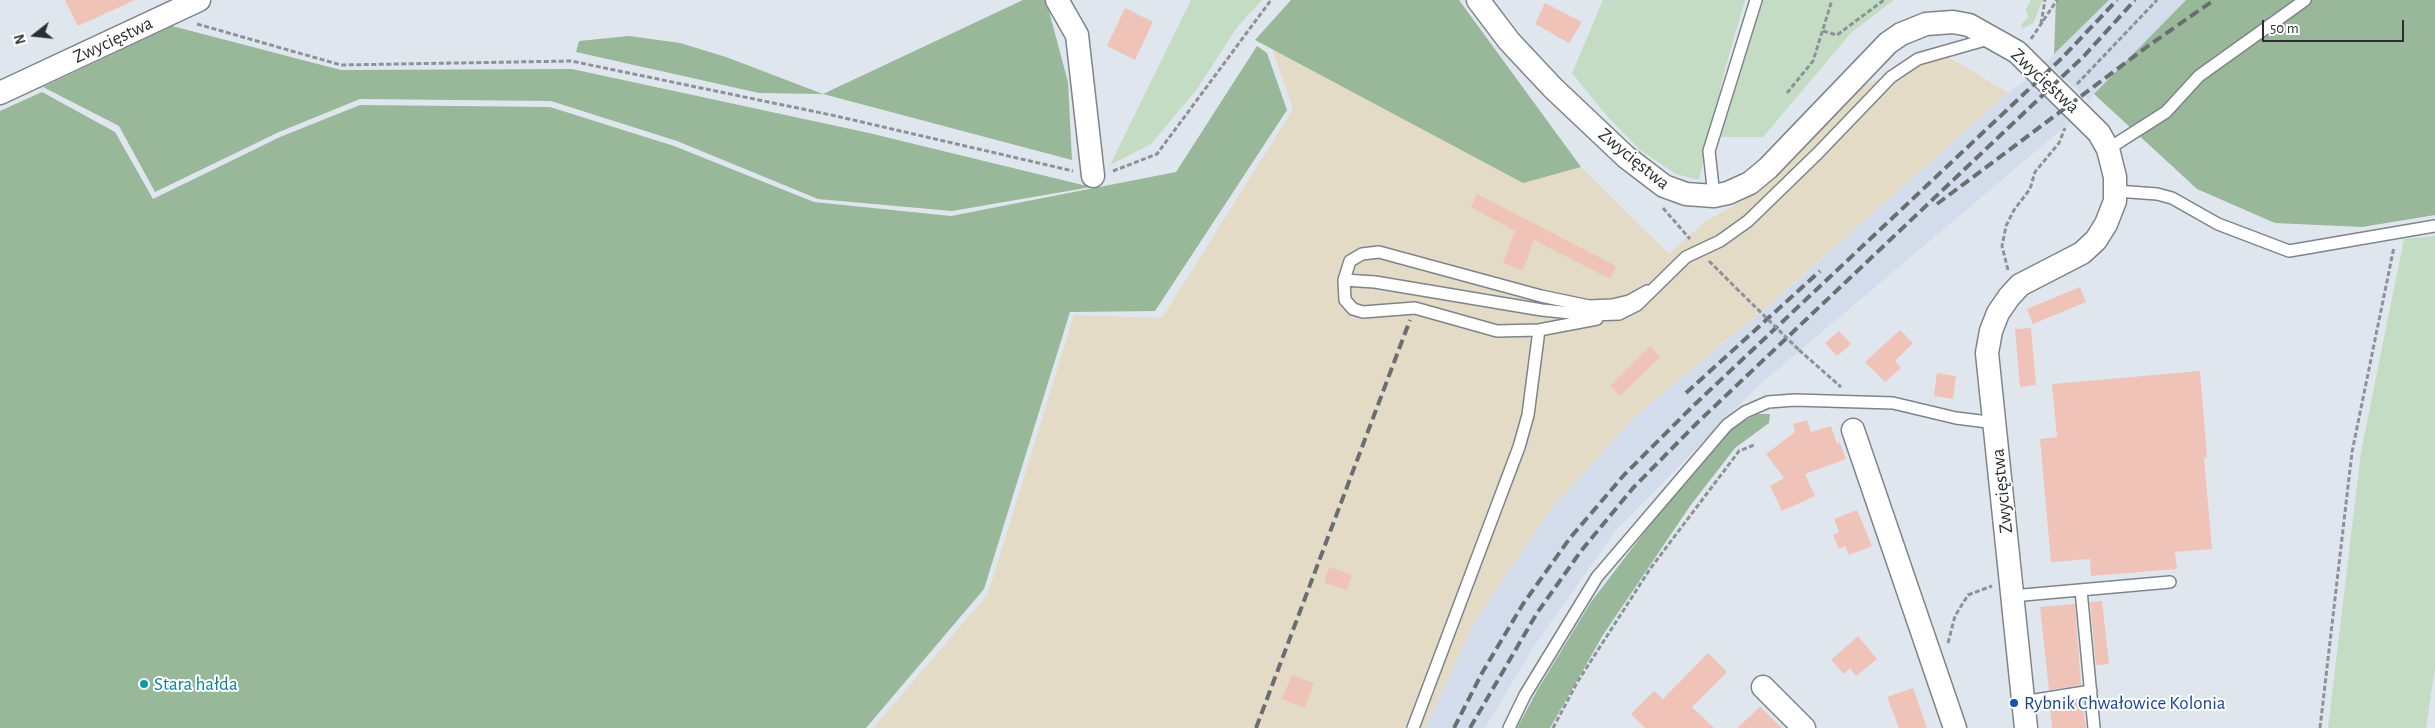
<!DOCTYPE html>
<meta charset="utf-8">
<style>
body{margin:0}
#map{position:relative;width:2435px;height:728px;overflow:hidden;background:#e0e6ee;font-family:"Alegreya Sans",sans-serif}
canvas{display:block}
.north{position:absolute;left:10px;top:10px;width:50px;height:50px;-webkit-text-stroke:4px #fff;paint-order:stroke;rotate:254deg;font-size:14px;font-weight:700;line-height:20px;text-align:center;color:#2c2f32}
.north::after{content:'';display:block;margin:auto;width:18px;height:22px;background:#2c2f32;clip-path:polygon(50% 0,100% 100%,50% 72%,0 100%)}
.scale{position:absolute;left:2262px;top:20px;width:142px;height:22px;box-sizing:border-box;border:2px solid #2c2f32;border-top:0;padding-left:6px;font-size:15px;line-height:18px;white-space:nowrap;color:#2c2f32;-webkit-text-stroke:4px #fff;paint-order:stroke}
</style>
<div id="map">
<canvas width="2435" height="728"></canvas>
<div class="north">N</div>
<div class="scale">50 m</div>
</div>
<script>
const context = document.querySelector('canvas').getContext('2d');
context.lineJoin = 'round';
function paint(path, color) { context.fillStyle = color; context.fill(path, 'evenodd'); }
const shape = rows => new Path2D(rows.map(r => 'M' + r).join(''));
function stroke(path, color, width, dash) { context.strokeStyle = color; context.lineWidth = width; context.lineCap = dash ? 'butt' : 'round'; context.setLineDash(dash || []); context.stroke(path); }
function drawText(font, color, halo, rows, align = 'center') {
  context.font = font + ' "Alegreya Sans",sans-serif'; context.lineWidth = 4; context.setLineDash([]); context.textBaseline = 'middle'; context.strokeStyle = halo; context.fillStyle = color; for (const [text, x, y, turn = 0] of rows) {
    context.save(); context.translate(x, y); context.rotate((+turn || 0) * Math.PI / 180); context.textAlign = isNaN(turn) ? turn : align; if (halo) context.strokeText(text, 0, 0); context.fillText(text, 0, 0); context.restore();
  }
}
paint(shape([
 [1272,48,1523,183,1581,167,1669,254,1706,221,1751,196,1793,160,1862,86,1942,53,2008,93,1762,311,1722,343,1551,509,1476,619,1425,728,873,728,988,594,1074,315,1162,318,1293,109]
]), '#e3dbc6');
paint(shape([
 [2109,0,2237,0,2094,94,2090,101,2046,62],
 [2026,80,2073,122,2055,135,1759,385,1617,529,1534,646,1485,728,1425,728,1476,619,1551,509,1635,416,1771,304,2008,93]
]), '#d2dcea');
paint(shape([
 [1191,0,1262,0,1238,26,1197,89,1151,144,1110,165],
 [1603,0,1745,0,1725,69,1699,180,1676,174,1641,151,1608,117,1572,73],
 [1759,0,1894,0,1851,33,1763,137,1719,137],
 [2031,0,2043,0,2033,23,2022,29,2021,25,2028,17,2026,9],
 [2435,236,2435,667,2426,728,2328,728,2361,452,2404,239]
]), '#c3dcc3');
paint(shape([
 [1023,0,1046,0,1068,82,1072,160,823,94,759,93,576,52,579,41,629,36,680,43,726,57,823,94],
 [1291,0,1459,0,1581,167,1523,183,1255,40],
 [2056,0,2109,0,2054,54],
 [2186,0,2435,0,2435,215,2362,227,2275,223,2197,189,2094,94],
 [172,26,341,70,572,69,869,133,1091,187,952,211,818,199,677,141,551,101,360,99,279,132,155,192,119,126,43,87],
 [1257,46,1267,53,1287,110,1155,311,1070,312,984,589,866,728,0,728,0,111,42,92,115,132,153,199,280,137,360,105,550,107,674,146,814,202,951,216,1176,172],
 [1758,414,1770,414,1769,423,1735,448,1690,506,1603,635,1550,728,1517,728,1538,689,1591,602,1721,432]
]), '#99b799');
paint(shape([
 [65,0,135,0,78,26],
 [1545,3,1582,22,1569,43,1535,24],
 [1125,8,1153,22,1135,60,1107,46],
 [1477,194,1616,266,1610,279,1534,240,1523,271,1503,263,1515,231,1471,207],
 [2080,287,2086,302,2033,324,2027,309],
 [2031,328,2036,385,2020,387,2015,329],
 [1900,330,1913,343,1895,361,1901,368,1885,382,1865,362],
 [1839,331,1851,344,1837,356,1825,343],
 [1650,346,1660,357,1620,396,1610,386],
 [2200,371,2207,458,2204,458,2212,549,2175,552,2177,569,2091,576,2090,559,2051,562,2040,439,2057,437,2052,384],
 [1937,373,1956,376,1953,399,1934,396],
 [1807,420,1811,432,1831,426,1837,444,1840,443,1846,459,1805,474,1815,496,1782,511,1770,486,1784,478,1766,454,1795,432,1793,424],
 [1857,510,1872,546,1849,555,1845,546,1839,549,1833,535,1839,532,1834,519],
 [1329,567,1352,575,1347,590,1324,583],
 [2102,601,2109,664,2096,665,2090,602],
 [2075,604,2081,685,2049,690,2040,607],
 [1858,636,1877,659,1856,676,1850,668,1844,674,1831,660],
 [1708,653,1727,672,1692,707,1714,728,1645,728,1631,714,1654,691,1663,699],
 [1292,675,1314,683,1305,708,1282,699],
 [1913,688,1927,728,1899,728,1887,697],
 [2082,700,2086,728,2052,728,2050,705],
 [1760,707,1782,728,1737,728]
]), '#f0c3b8');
const service = shape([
 [2108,149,2166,112,2199,76,2305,0],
 [2116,191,2157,194,2172,198,2218,224,2289,251,2435,226],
 [1714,196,1709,151,1756,0],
 [1344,280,1375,282,1542,310,1590,315,1619,314,1637,305,1686,257,1720,241,1748,221,1818,153,1891,77,1918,59,1992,38],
 [1539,330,1497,331,1415,308,1363,312,1353,309,1345,300,1344,280,1350,261,1362,254,1379,252,1541,296,1589,306,1612,305,1629,301,1647,291],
 [2081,590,2094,728],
 [2012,596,2170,582],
 [2023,702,2091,691],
 [1413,728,1519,447,1528,415,1539,330,1597,319],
 [1509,728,1525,695,1597,577,1727,425,1745,412,1768,402,1795,400,1893,403,1956,418,1996,423]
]);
const minor = shape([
 [1057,0,1077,35,1093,176],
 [1478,0,1509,41,1553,88,1626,157,1664,186,1686,194,1714,196,1728,193,1750,183,1768,168,1888,43,1901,34,1926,24,1953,22,1969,25,2017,52,2099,133,2108,149,2115,177,2115,201,2106,224,2096,240,2082,253,2020,285,2009,297,1998,313,1991,331,1987,353,2026,728],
 [0,93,199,0],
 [1853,430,1955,728],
 [1763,687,1804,728]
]);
stroke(service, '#7e848b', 14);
stroke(minor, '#7e848b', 25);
stroke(shape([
 [197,24,341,65,571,61,836,116,1073,171],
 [2041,24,2045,0],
 [1823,31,1837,35,1884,0],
 [2031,39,2057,0],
 [2077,84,2157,0],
 [1787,93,1813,61,1832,0],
 [1113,171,1157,154,1271,0],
 [1663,208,1690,239],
 [1709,261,1736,288],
 [2008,270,2002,246,2006,226,2014,210,2030,189,2035,172,2059,143,2065,128],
 [1799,350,1841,387],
 [1948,643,1955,616,1968,595,1992,586],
 [1553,728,1578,681,1650,569,1739,451,1754,445],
 [2320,728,2352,452,2394,247]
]), '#8d9297', 3, [5, 2.5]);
stroke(service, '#fff', 11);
stroke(minor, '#fff', 22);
stroke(shape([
 [1937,204,2148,46,2214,0],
 [1686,393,1820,271],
 [1256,728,1410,320],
 [1454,728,1482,673,1523,604,1570,538,1624,475,1692,407,2062,58,2117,0],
 [1470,728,1537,613,1581,551,1633,488,1697,423,2084,56,2135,0]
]), '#6a6e73', 4, [10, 5]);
stroke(shape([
 [1736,288,1799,350]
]), '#8d9297', 3, [5, 2.5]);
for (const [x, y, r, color] of [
 [144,684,5,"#0f9aa8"],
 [2014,703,5,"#1a4fb4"]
]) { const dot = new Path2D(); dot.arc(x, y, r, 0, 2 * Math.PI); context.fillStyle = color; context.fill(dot); stroke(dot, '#fff', 2); }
drawText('19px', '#2c2f32', '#fff', [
 ["Zwycięstwa",113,40,-25],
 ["Zwycięstwa",2045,81,43],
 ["Zwycięstwa",1634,159,39],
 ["Zwycięstwa",2002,491,-96]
]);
drawText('19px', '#0d838f', '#fff', [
 ["Stara hałda",154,684]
], 'left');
drawText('19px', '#164399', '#fff', [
 ["Rybnik Chwałowice Kolonia",2024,703]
], 'left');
</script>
